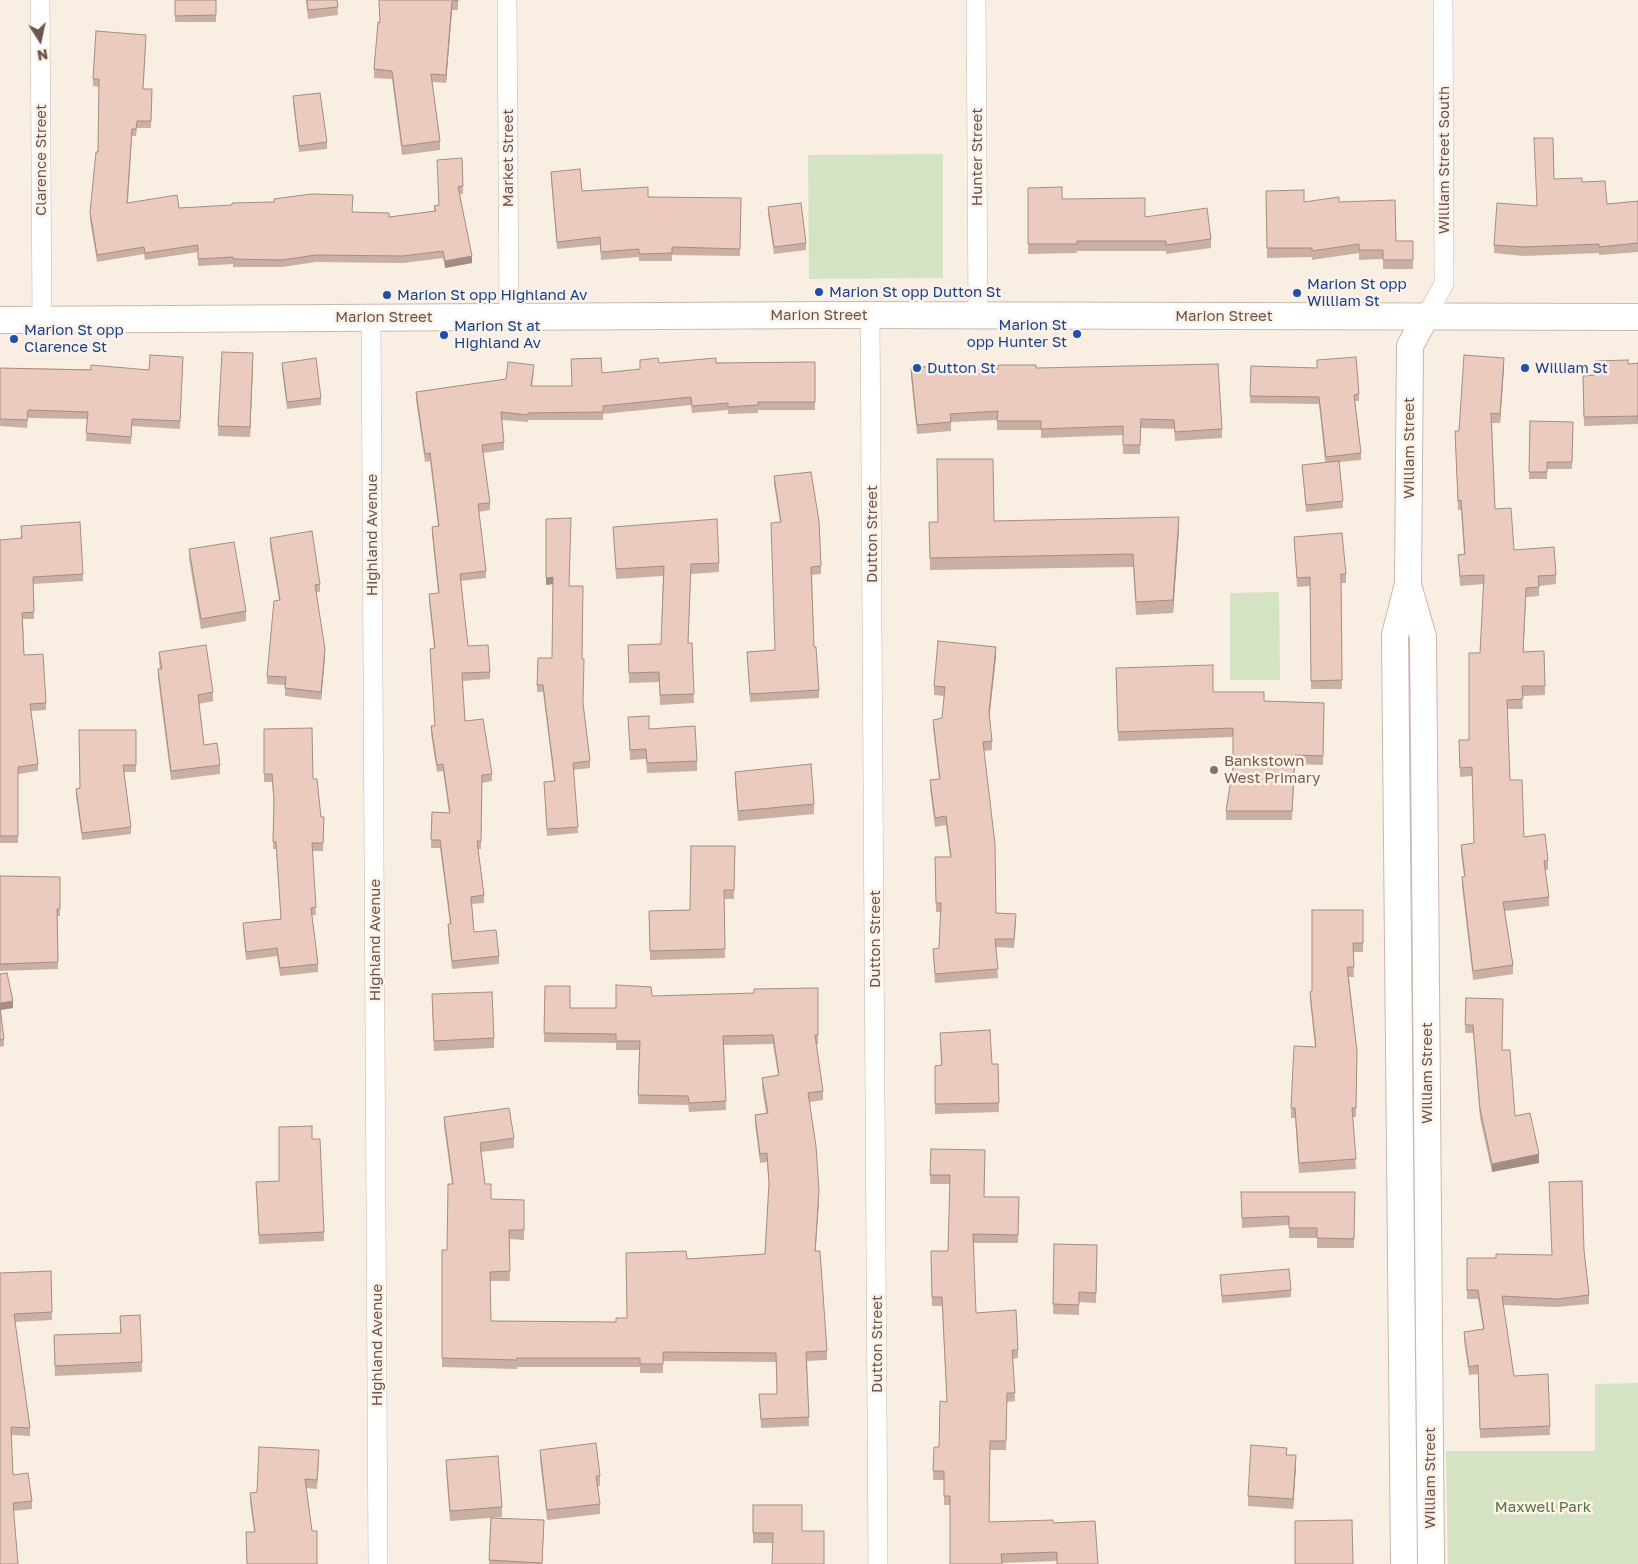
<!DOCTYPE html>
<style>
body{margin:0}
#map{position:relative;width:1638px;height:1564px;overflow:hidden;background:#f9eee2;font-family:"Golos Text",sans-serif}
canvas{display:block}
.north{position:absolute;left:15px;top:15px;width:50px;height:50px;-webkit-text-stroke:4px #fcf2e8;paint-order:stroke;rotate:170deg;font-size:14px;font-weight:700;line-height:20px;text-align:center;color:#6d554c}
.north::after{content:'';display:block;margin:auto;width:18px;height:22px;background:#6d554c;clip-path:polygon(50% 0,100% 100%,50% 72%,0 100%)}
</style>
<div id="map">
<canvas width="1638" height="1564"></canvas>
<div class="north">N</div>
</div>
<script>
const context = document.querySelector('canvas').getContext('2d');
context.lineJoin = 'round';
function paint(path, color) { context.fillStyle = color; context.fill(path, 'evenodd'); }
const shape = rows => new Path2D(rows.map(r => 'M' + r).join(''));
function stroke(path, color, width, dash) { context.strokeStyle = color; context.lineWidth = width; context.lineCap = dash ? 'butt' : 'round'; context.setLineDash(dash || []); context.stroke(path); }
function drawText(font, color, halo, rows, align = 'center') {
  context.font = font + ' "Golos Text",sans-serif'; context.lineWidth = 5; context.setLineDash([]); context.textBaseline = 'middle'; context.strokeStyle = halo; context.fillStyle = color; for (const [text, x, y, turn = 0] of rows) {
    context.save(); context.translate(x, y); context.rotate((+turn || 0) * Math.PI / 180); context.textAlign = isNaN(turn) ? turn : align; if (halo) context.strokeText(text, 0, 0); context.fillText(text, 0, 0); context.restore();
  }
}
paint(shape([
 [943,154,943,278,809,279,808,155],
 [1279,592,1280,680,1230,680,1230,593],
 [1638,1383,1638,1564,1448,1564,1446,1451,1595,1451,1595,1384]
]), '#d4e4c3');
const street = shape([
 [40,0,42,320],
 [507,0,509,316],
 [976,0,978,315],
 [870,314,878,1564],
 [1426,316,1444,284,1444,275,1443,0],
 [371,317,378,1564]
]);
const secondary = shape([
 [0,320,827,315,1638,317],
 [1408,585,1423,637,1431,1564],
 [1404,1564,1395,635,1408,584,1410,346,1426,316]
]);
stroke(street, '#c8b5ab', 20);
stroke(secondary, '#cdb7ab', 28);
stroke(street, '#fff', 19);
stroke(secondary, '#fff', 26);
paint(shape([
 [175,0,216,0,216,22,175,22],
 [306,0,337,0,338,15,308,19],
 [458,0,458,10,452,10,446,83,432,82,440,141,440,150,402,155,392,79,374,78,374,69,380,23],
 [146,42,143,89,152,89,151,128,137,128,136,136,132,136,128,203,179,208,352,212,389,217,434,211,434,206,439,205,462,158,463,194,460,194,472,263,445,268,443,258,403,263,316,262,282,267,233,267,233,264,198,266,198,252,145,260,144,254,97,262,90,220,90,212,98,152,99,87,93,86,93,79],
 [293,96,327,142,327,149,299,152,293,103],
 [551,172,582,191,648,197,741,198,740,256,672,255,672,261,639,261,639,257,601,260,600,245,557,249,551,180],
 [1554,179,1582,182,1607,204,1638,201,1638,252,1599,255,1599,253,1524,256,1494,253,1494,245,1536,206],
 [1028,188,1062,199,1145,217,1211,239,1211,248,1166,254,1166,251,1077,251,1077,253,1028,254],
 [1266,191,1304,202,1339,202,1396,241,1413,241,1413,269,1383,269,1383,259,1359,260,1359,253,1312,260,1312,257,1267,258],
 [768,207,806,243,806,250,774,254,768,214],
 [183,357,180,429,132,426,131,444,86,441,87,419,28,418,27,428,0,426,0,368,149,370],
 [640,360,659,363,815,362,815,410,758,410,758,413,728,414,728,410,692,413,691,405,603,414,603,420,528,420,528,422,502,420,504,442,504,450,483,453,490,503,490,510,479,512,486,571,486,578,461,581,468,646,490,672,490,679,462,681,465,721,492,774,492,781,482,783,481,849,478,849,484,895,484,903,472,904,474,932,499,956,499,964,452,969,448,932,448,924,450,924,440,848,431,848,432,812,449,813,443,771,437,772,431,734,431,726,435,726,430,649,434,648,429,602,429,594,438,593,432,535,432,527,438,526,430,461,425,462,416,400,416,392,506,379,534,373,532,386,572,386,602,373,640,369],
 [1317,360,1359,394,1359,401,1355,401,1361,453,1361,460,1339,462,1343,508,1306,512,1302,465,1325,462,1319,404,1250,403,1251,366,1317,368],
 [253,363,250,437,218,436,218,426],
 [282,363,321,398,321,405,287,409,282,370],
 [1638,363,1638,428,1638,424,1584,426,1583,376,1595,375,1628,364],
 [1504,367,1500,423,1492,423,1495,509,1514,550,1556,575,1556,584,1539,586,1539,596,1526,597,1523,652,1544,651,1545,695,1522,696,1523,709,1507,709,1510,780,1524,837,1548,860,1548,870,1545,870,1549,897,1549,906,1505,911,1513,965,1513,974,1473,980,1462,886,1462,877,1464,876,1461,854,1461,845,1474,843,1472,776,1460,777,1459,750,1469,740,1480,653,1484,584,1460,586,1458,555,1464,554,1461,510,1458,510,1455,431,1459,431],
 [911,368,945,370,1036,368,1222,429,1222,438,1175,441,1174,429,1141,428,1140,454,1123,454,1123,435,1041,438,1041,430,997,430,997,420,951,422,951,431,917,434,911,377],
 [1530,421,1573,422,1572,469,1547,469,1547,479,1529,479],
 [774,476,821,566,821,574,812,575,814,647,819,690,819,698,750,702,747,652,775,650,780,522,774,484],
 [546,519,569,586,582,659,583,705,590,761,590,768,573,770,578,833,547,836,544,782,554,781,543,692,537,692,537,685,552,658,553,584,546,585],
 [994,521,1179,529,1173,613,1136,615,1133,567,930,570,929,522],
 [21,526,83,574,83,581,33,584,34,619,23,619,24,655,46,703,46,710,31,711,38,764,38,771,18,774,18,843,0,843,0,540,21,538],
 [613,527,719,563,719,572,691,574,688,643,692,643,694,703,660,705,659,682,629,683,628,645,661,644,663,576,616,579],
 [1294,537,1346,574,1346,583,1341,583,1342,689,1311,689,1310,586,1297,587],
 [270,538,320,584,320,592,316,592,325,657,321,700,285,696,285,685,267,684,267,676,279,600,270,546],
 [189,549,246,611,246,621,201,629,189,559],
 [159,652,213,692,213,701,199,704,204,745,220,765,220,774,171,780,158,678,158,669,160,669,159,661],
 [996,656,989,717,992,741,992,750,984,751,996,913,1016,923,1014,948,995,947,998,978,935,983,933,949,939,948,941,912,936,912,935,857,950,857,946,825,935,827,930,789,930,780,939,779,933,728,933,720,942,718,944,696,934,695,934,686],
 [1116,668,1213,692,1264,701,1324,703,1323,765,1295,764,1292,820,1226,820,1226,811,1233,767,1233,737,1118,741],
 [628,717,649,729,697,761,697,771,647,773,646,759,630,760],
 [264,729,313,779,321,817,324,817,323,851,312,851,316,915,312,915,318,964,318,972,280,976,277,956,246,960,243,931,243,923,281,919,276,849,273,849,274,805,272,782,264,782],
 [136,730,136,772,124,772,131,827,131,834,82,840,76,796,76,789,79,788],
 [735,772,814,804,814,814,738,821,735,782],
 [735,846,734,899,724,899,725,958,650,960,649,911,690,910],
 [0,876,60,877,60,916,57,916,58,969,0,971],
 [1363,910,1363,952,1353,952,1354,977,1349,977,1357,1051,1356,1117,1352,1117,1356,1169,1299,1173,1295,1118,1291,1118,1291,1108,1315,1047,1310,1001,1310,992,1312,991],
 [0,974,13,1008,0,1010,4,1039,4,1046,0,1047],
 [545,986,570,1008,616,1008,652,996,754,993,818,988,818,1044,816,1044,823,1091,823,1100,810,1102,819,1200,815,1251,827,1351,827,1360,807,1361,809,1426,761,1428,759,1394,777,1394,776,1362,663,1361,663,1373,640,1373,640,1367,517,1367,517,1369,442,1367,442,1250,447,1250,452,1184,444,1126,444,1117,514,1138,514,1148,481,1152,485,1184,491,1199,524,1200,524,1240,509,1239,510,1281,490,1281,491,1321,616,1322,627,1318,687,1259,765,1254,769,1188,767,1162,760,1163,755,1124,755,1115,766,1113,762,1087,762,1078,778,1075,773,1044,724,1045,726,1110,689,1112,688,1105,638,1104,639,1050,616,1050,616,1043,544,1042],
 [1466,998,1502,1050,1515,1116,1539,1163,1492,1172,1480,1118,1473,1033,1465,1033],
 [432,1004,494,1038,494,1048,434,1051],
 [940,1033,992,1064,998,1064,999,1112,935,1114,935,1066,941,1065],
 [312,1139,324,1232,324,1241,259,1244,256,1182,279,1181],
 [931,1149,984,1197,1019,1197,1018,1243,973,1243,976,1313,1018,1350,1018,1358,1013,1359,1015,1401,1007,1402,1006,1450,990,1450,989,1522,1053,1523,1095,1521,1057,1561,1002,1563,950,1505,944,1505,944,1480,933,1480,934,1447,939,1447,947,1402,942,1306,932,1306,931,1260,948,1251,950,1184,930,1184],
 [1241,1192,1355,1192,1354,1248,1317,1248,1317,1238,1289,1238,1289,1225,1242,1228],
 [1054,1244,1097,1245,1096,1303,1079,1302,1079,1315,1053,1314],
 [1584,1250,1589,1295,1589,1304,1557,1307,1503,1305,1514,1376,1550,1426,1550,1435,1480,1438,1478,1374,1469,1375,1464,1341,1464,1332,1483,1329,1478,1299,1467,1299,1467,1258,1496,1258,1552,1255],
 [51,1271,52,1320,15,1322,30,1428,30,1436,11,1435,13,1475,32,1501,32,1509,13,1511,0,1564,0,1273],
 [1220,1275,1291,1290,1291,1297,1222,1303],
 [120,1316,142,1362,142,1372,55,1376,54,1335,120,1333],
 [540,1450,600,1476,600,1486,597,1486,600,1504,600,1514,547,1520,540,1460],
 [319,1459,317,1489,306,1488,312,1531,254,1532,250,1502,250,1493,257,1492],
 [446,1460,502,1507,502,1517,450,1521,446,1470],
 [1296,1465,1293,1509,1248,1506,1248,1496],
 [753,1505,802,1531,773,1543,753,1543],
 [491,1518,544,1531,542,1564,489,1564]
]), '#caafa3');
paint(shape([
 [452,1,452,10,446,83,446,75],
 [472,256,472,263,445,268,445,261],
 [253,353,253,363,250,437,250,427],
 [1504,358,1504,367,1500,423,1500,414],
 [1179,517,1179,529,1173,613,1173,600],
 [553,577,553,584,546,585,546,578],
 [1526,588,1526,597,1523,661,1523,652],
 [996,647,996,656,989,721,989,712],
 [325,649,325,657,321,700,321,692],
 [13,1001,13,1008,0,1010,0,1003],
 [1539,1154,1539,1163,1492,1172,1492,1164],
 [819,1191,819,1200,815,1260,815,1251],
 [1296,1455,1296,1465,1293,1509,1293,1499]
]), '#a48e84');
const building = shape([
 [175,0,216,0,216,15,175,16,175,0],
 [307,0,337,0,338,7,308,10,307,0],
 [379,0,458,0,458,1,452,1,446,75,431,74,440,141,402,146,392,71,374,69,378,22,380,23,379,0],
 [96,31,146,35,143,89,152,89,151,121,137,121,136,129,132,129,127,203,177,195,179,208,232,205,232,203,274,202,274,199,311,194,353,195,352,212,389,213,389,217,436,211,434,206,439,205,437,160,462,158,463,186,458,187,472,256,445,261,443,251,403,256,316,255,282,260,233,259,233,257,198,259,198,245,145,253,144,247,97,255,90,212,96,152,98,152,99,79,93,79,96,31],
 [320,93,327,142,299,146,293,96,320,93],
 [1534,138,1553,138,1554,179,1582,178,1582,182,1605,181,1607,204,1638,201,1638,243,1599,247,1599,244,1524,247,1494,245,1497,203,1537,206,1534,138],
 [580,169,582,191,648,187,648,197,741,198,740,249,672,247,672,253,639,254,639,249,601,252,600,237,557,242,551,172,580,169],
 [1062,187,1062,199,1145,198,1145,217,1207,208,1211,239,1166,245,1166,241,1077,241,1077,244,1028,244,1028,188,1062,187],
 [1304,190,1304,202,1339,197,1339,202,1395,200,1396,241,1413,241,1413,260,1383,260,1383,250,1359,250,1359,244,1312,251,1312,248,1267,248,1266,191,1304,190],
 [801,203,806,243,774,247,768,207,801,203],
 [222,352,253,353,250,427,218,426,222,352],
 [150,355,183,357,180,421,132,419,131,437,86,433,88,412,28,410,27,420,0,419,0,368,91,370,91,365,149,370,150,355],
 [1464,355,1504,358,1500,414,1491,413,1495,509,1511,508,1514,550,1554,547,1556,575,1538,576,1539,587,1526,588,1523,652,1544,651,1545,686,1522,686,1523,699,1507,700,1510,780,1522,780,1524,837,1545,834,1548,860,1544,861,1549,897,1503,902,1513,965,1473,971,1462,877,1465,876,1461,845,1474,843,1472,767,1460,768,1459,740,1469,740,1469,653,1480,653,1484,575,1460,576,1458,555,1465,554,1461,500,1458,501,1455,431,1459,431,1464,355],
 [1356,357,1359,394,1354,395,1361,453,1326,457,1319,397,1250,396,1251,366,1317,368,1317,360,1356,357],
 [316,358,321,398,287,402,282,363,316,358],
 [601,358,602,373,640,369,640,360,658,358,659,363,716,358,716,363,815,362,815,402,758,402,758,405,728,407,728,403,692,406,691,397,603,406,603,412,528,413,528,415,501,412,504,442,482,445,490,503,478,504,486,571,460,574,468,646,488,645,490,672,462,673,465,721,483,719,492,774,482,775,481,841,477,841,484,895,471,897,474,932,496,930,499,956,452,961,448,924,451,924,440,840,431,840,432,812,450,813,443,764,437,765,431,726,435,726,430,649,435,648,429,594,439,593,432,527,439,526,430,453,425,454,416,392,506,379,508,362,534,365,531,386,572,386,571,359,601,358],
 [1628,360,1628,364,1638,363,1638,420,1638,416,1584,417,1583,376,1595,375,1595,361,1628,360],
 [1218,364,1222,429,1175,432,1174,420,1141,419,1140,445,1123,445,1123,426,1041,429,1041,421,997,421,998,411,950,414,951,422,917,425,911,368,945,365,945,370,998,369,998,365,1036,365,1036,368,1218,364],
 [1530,421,1573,422,1572,462,1547,462,1547,472,1529,472,1530,421],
 [937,459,993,459,994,521,1179,517,1173,600,1136,602,1133,554,930,558,929,522,938,522,937,459],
 [1339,461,1343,501,1306,505,1302,465,1339,461],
 [811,472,819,521,821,566,811,567,814,647,816,647,819,690,750,694,747,652,775,650,771,523,781,522,774,476,811,472],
 [571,518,569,586,583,586,582,659,584,659,583,703,590,761,573,763,578,827,547,829,544,782,555,781,543,685,537,685,538,658,552,658,553,577,546,578,546,519,571,518],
 [717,519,719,563,691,564,688,643,692,643,694,694,660,695,659,672,629,673,628,645,661,644,664,566,616,569,613,527,717,519],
 [80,522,83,574,33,577,34,612,22,613,24,655,43,654,46,703,30,704,38,764,18,767,18,836,0,836,0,540,22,538,21,526,80,522],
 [312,531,320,584,315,585,325,649,321,692,285,688,286,677,267,676,274,601,280,600,270,538,312,531],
 [1342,533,1346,574,1341,574,1342,680,1311,681,1310,577,1297,578,1294,537,1342,533],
 [234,542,246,611,201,619,189,549,234,542],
 [938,641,996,647,989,712,992,741,983,742,995,844,996,913,1016,914,1014,939,995,939,998,969,935,974,933,949,939,948,941,903,936,903,935,857,951,857,946,816,935,818,930,780,940,779,933,720,942,718,945,687,934,686,938,641],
 [206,645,213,692,198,695,204,745,217,743,220,765,171,771,158,669,162,669,159,652,206,645],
 [1213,665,1213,692,1264,692,1264,701,1324,703,1323,756,1295,755,1292,811,1226,811,1233,767,1233,728,1118,732,1116,668,1213,665],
 [649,716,649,729,695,726,697,761,647,763,646,749,630,750,628,717,649,716],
 [312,728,313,779,317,779,321,817,324,817,323,843,312,843,316,907,311,908,318,964,280,968,277,948,246,952,243,923,281,919,276,842,273,842,274,799,272,774,264,774,264,729,312,728],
 [79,730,136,730,136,765,123,765,131,827,82,833,76,789,80,788,79,730],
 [811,764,814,804,738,811,735,772,811,764],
 [691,846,735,846,734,890,724,890,725,949,650,951,649,911,690,910,691,846],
 [0,876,60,877,60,909,57,909,58,962,0,964,0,876],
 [1312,910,1363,910,1363,943,1353,943,1354,967,1347,967,1357,1051,1356,1108,1352,1108,1356,1159,1299,1163,1295,1108,1291,1108,1294,1046,1316,1047,1310,992,1312,991,1312,910],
 [7,973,13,1001,0,1003,0,974,7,973],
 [616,985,651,987,652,996,754,993,754,989,818,988,818,1035,815,1035,823,1091,808,1093,816,1146,819,1191,815,1251,820,1251,827,1351,806,1352,809,1417,761,1419,759,1394,777,1394,776,1353,663,1352,663,1364,640,1364,640,1358,517,1358,517,1360,442,1358,442,1250,447,1250,448,1184,453,1184,444,1117,509,1108,514,1138,480,1143,485,1184,491,1184,491,1199,524,1200,524,1230,509,1230,510,1271,490,1272,491,1321,616,1322,616,1318,627,1318,626,1253,686,1251,687,1259,765,1254,769,1183,767,1153,760,1154,755,1115,768,1113,762,1078,779,1075,773,1035,723,1036,726,1101,689,1103,688,1096,638,1095,640,1041,616,1041,616,1034,544,1033,545,986,570,986,570,1008,616,1008,616,985],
 [492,992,494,1038,434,1041,432,994,492,992],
 [1466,998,1503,999,1502,1050,1510,1050,1515,1116,1530,1113,1539,1154,1492,1164,1480,1109,1473,1025,1465,1025,1466,998],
 [0,1007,4,1039,0,1040,0,1007],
 [990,1030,992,1064,998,1064,999,1103,935,1104,935,1066,942,1065,940,1033,990,1030],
 [312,1126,312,1139,320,1139,324,1232,259,1235,256,1182,279,1181,279,1127,312,1126],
 [931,1149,985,1150,984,1197,1019,1197,1018,1235,973,1234,976,1313,1016,1310,1018,1350,1012,1350,1015,1393,1007,1393,1006,1441,990,1441,989,1522,1053,1520,1053,1523,1095,1521,1098,1564,1057,1564,1057,1552,1001,1554,1002,1564,950,1564,950,1496,944,1496,944,1471,933,1471,934,1447,939,1447,940,1401,947,1402,942,1297,932,1297,931,1251,948,1251,950,1175,930,1175,931,1149],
 [1582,1181,1584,1250,1589,1295,1557,1299,1502,1296,1514,1376,1548,1374,1550,1426,1480,1429,1478,1365,1469,1367,1464,1332,1484,1329,1478,1290,1467,1290,1467,1258,1496,1258,1496,1254,1552,1255,1549,1182,1582,1181],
 [1241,1192,1355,1192,1354,1239,1317,1238,1317,1228,1289,1228,1289,1216,1242,1218,1241,1192],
 [1054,1244,1097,1245,1096,1293,1079,1292,1079,1305,1053,1304,1054,1244],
 [1289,1269,1291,1290,1222,1296,1220,1275,1289,1269],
 [51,1271,52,1312,14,1314,30,1428,11,1427,13,1475,28,1473,32,1501,13,1503,18,1564,0,1564,0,1273,51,1271],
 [140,1315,142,1362,55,1366,54,1335,121,1333,120,1316,140,1315],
 [596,1443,600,1476,596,1476,600,1504,547,1510,540,1450,596,1443],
 [1251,1445,1287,1448,1286,1455,1296,1455,1293,1499,1248,1496,1251,1445],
 [259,1447,319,1450,317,1480,305,1479,312,1531,317,1531,317,1564,247,1564,246,1532,255,1532,250,1493,257,1492,259,1447],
 [498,1456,502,1507,450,1511,446,1460,498,1456],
 [753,1505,802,1505,802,1531,824,1531,824,1564,772,1564,773,1533,753,1533,753,1505],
 [491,1518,544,1520,542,1563,489,1560,491,1518],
 [1352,1520,1353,1564,1295,1564,1295,1521,1352,1520]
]);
paint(building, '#ebcbbd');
stroke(building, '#a48e84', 1);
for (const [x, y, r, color] of [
 [819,292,5,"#1a4fb4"],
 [1297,293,5,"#1a4fb4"],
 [387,295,5,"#1a4fb4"],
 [1077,334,5,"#1a4fb4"],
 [444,335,5,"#1a4fb4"],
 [14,339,5,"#1a4fb4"],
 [917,368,5,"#1a4fb4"],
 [1525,368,5,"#1a4fb4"],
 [1214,770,5,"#8d6e63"]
]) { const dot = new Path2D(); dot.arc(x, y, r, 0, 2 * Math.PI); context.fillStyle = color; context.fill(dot); stroke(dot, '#fcf2e8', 2); }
drawText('15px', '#6d554c', '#fcf2e8', [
 ["Hunter Street",977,157,-90],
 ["Market Street",508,158,-90],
 ["Clarence Street",41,160,-90],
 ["William Street South",1444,160,-90],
 ["Marion Street",819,315],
 ["Marion Street",1224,316],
 ["Marion Street",384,317],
 ["William Street",1409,448,-90],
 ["Dutton Street",872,534,-90],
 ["Highland Avenue",372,535,-90],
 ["Dutton Street",875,939,-90],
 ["Highland Avenue",375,940,-90],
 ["William Street",1427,1073,-90],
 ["Dutton Street",877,1344,-90],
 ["Highland Avenue",377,1345,-90],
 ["William Street",1430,1478,-90]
]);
drawText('15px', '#164399', '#fcf2e8', [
 ["Marion St opp",1307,284],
 ["William St",1307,301],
 ["Marion St opp Dutton St",829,292],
 ["Marion St opp Highland Av",397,295],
 ["Marion St",1067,325,"right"],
 ["opp Hunter St",1067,342,"right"],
 ["Marion St at",454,326],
 ["Highland Av",454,343],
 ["Marion St opp",24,330],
 ["Clarence St",24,347],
 ["Dutton St",927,368],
 ["William St",1535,368]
], 'left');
drawText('15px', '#785e54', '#fcf2e8', [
 ["Bankstown",1224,761],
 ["West Primary",1224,778]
], 'left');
drawText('15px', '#577245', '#fcf2e8', [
 ["Maxwell Park",1543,1507]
]);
</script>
